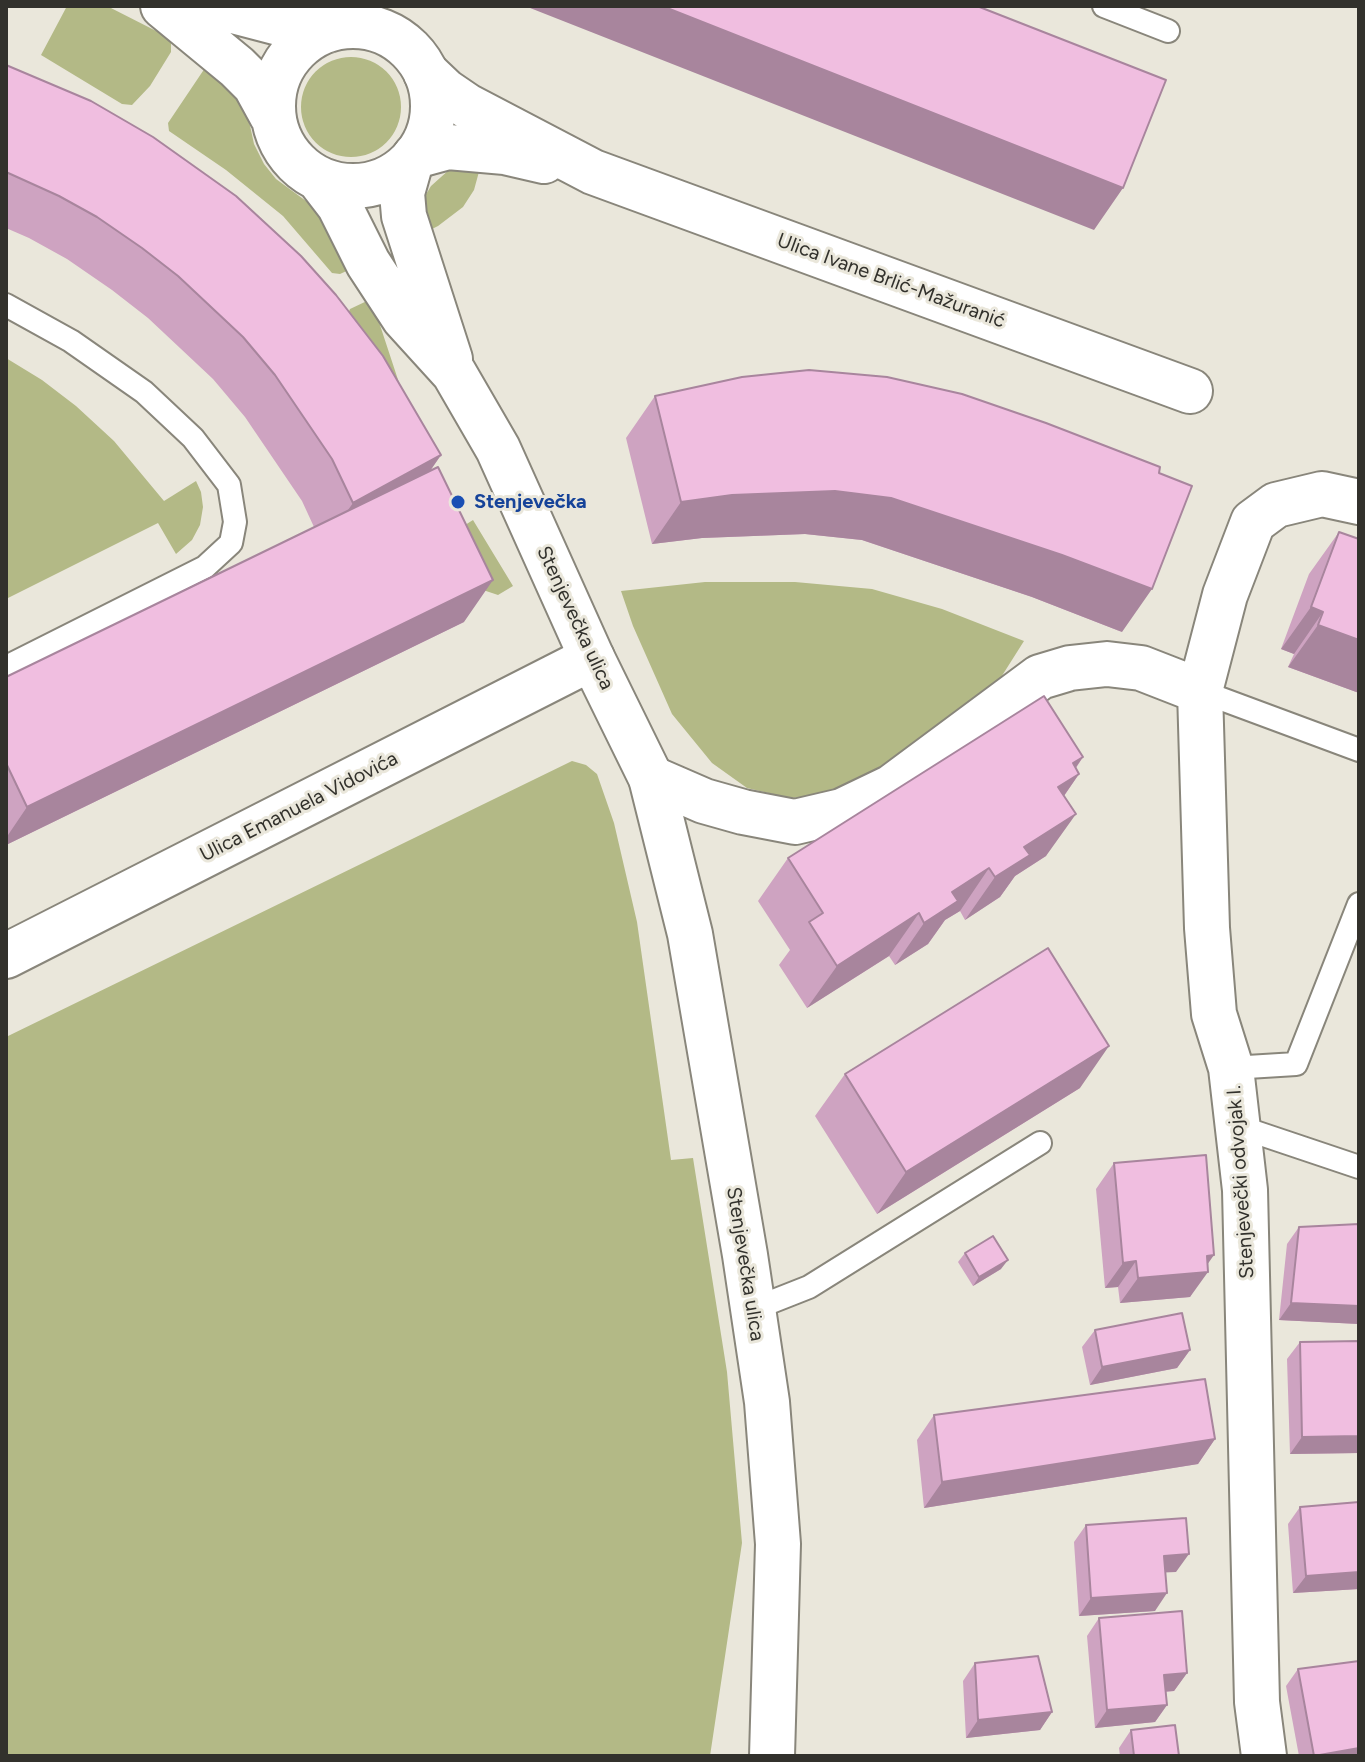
<!DOCTYPE html>
<meta charset="utf-8">
<style>
body{margin:0}
#map{position:relative;width:1365px;height:1762px;overflow:hidden;background:#eae7db;font-family:Figtree,sans-serif}
canvas{display:block}
.frame{position:absolute;inset:0;border:8px solid #32312c;pointer-events:none}
</style>
<div id="map">
<canvas width="1365" height="1762"></canvas>
<div class="frame"></div>
</div>
<script>
const context = document.querySelector('canvas').getContext('2d');
context.lineJoin = 'round';
function paint(path, color) { context.fillStyle = color; context.fill(path, 'evenodd'); }
const shape = rows => new Path2D(rows.map(r => 'M' + r).join(''));
function stroke(path, color, width, dash) { context.strokeStyle = color; context.lineWidth = width; context.lineCap = dash ? 'butt' : 'round'; context.setLineDash(dash || []); context.stroke(path); }
function drawText(font, color, halo, rows, align = 'center') {
  context.font = font + ' Figtree,sans-serif'; context.lineWidth = 6; context.setLineDash([]); context.textBaseline = 'middle'; context.strokeStyle = halo; context.fillStyle = color; for (const [text, x, y, turn = 0] of rows) {
    context.save(); context.translate(x, y); context.rotate((+turn || 0) * Math.PI / 180); context.textAlign = isNaN(turn) ? turn : align; if (halo) context.strokeText(text, 0, 0); context.fillText(text, 0, 0); context.restore();
  }
}
paint(shape([
 [67,6,107,6,166,36,171,43,171,52,150,86,132,105,122,104,41,55],
 '301 107a50 50 0 1 1 100 0a50 50 0 1 1-100 0Z',
 [209,62,246,107,254,144,264,164,276,179,321,212,353,268,340,274,332,273,283,216,226,170,169,131,168,123],
 [480,168,474,190,463,207,438,226,422,234,425,196,431,186,450,169],
 [369,300,376,313,407,407,347,316,350,309],
 [6,358,42,380,76,406,114,441,164,501,196,481,201,492,203,507,200,525,192,540,176,554,158,523,6,599],
 [473,520,513,586,498,595,480,589,454,532],
 [705,582,795,582,872,589,942,609,1024,641,986,701,948,731,833,795,790,798,747,788,712,763,672,714,633,626,621,591],
 [572,761,586,765,597,774,614,823,637,922,671,1160,693,1158,727,1372,742,1543,710,1756,6,1756,6,1037]
]), '#b3b986');
const lane = shape([
 [1104,6,1168,31],
 [6,305,71,341,144,392,193,438,229,485,235,522,231,543,205,567,6,667],
 [1200,691,1359,750],
 [1231,1068,1296,1064,1359,904],
 [1240,1127,1359,1167],
 [752,1305,771,1302,809,1287,1040,1143]
]);
const street = shape([
 [426,73,445,91,467,106,593,172,1190,391],
 [415,156,448,147,505,152,544,161],
 [651,778,704,801,743,812,795,822,842,811,892,787,1040,677,1070,668,1107,664,1141,668,1200,691],
 [6,956,592,658],
 [1264,1756,1257,1702,1245,1190,1231,1068,1214,1014,1207,928,1200,691,1225,595,1253,522,1276,505,1322,494,1359,502]
]);
const secondary = shape([
 [163,6,237,67,255,85,272,116],
 [214,6,298,28,331,29],
 '273 106a80 80 0 1 1 160 0a80 80 0 1 1-160 0Z',
 [411,161,402,193,404,216,450,359],
 [319,179,339,205,368,263,404,318,454,373,498,449,592,658,651,778,690,934,745,1255,767,1402,778,1544,772,1756]
]);
stroke(lane, '#89867b', 26);
stroke(street, '#89867b', 48);
stroke(secondary, '#89867b', 48);
stroke(lane, '#fff', 22);
stroke(street, '#fff', 44);
stroke(secondary, '#fff', 44);
paint(shape([
 [6,65,441,455,430,471,464,622,6,845,6,677,314,527,302,501,245,417,213,379,148,318,112,290,67,259,29,238,6,228],
 [655,396,1122,632,1032,597,862,540,805,534,702,538,652,544,626,438],
 [1339,532,1359,693,1288,667,1294,654,1281,649,1309,574],
 [1083,757,1076,768,1079,774,1064,796,1046,856,1015,876,1000,897,965,920,960,911,945,920,928,944,895,965,889,956,807,1008,779,965,790,950,758,901,788,858],
 [845,1074,1080,1088,877,1214,815,1116],
 [1114,1163,1207,1265,1190,1297,1120,1303,1118,1287,1105,1288,1096,1189],
 [1299,1227,1359,1227,1359,1324,1279,1320,1287,1244],
 [965,1253,1001,1269,973,1286,958,1262],
 [1095,1330,1190,1350,1177,1368,1090,1385,1082,1347],
 [1300,1342,1359,1453,1290,1454,1287,1359],
 [934,1415,1215,1439,1198,1464,924,1508,917,1440],
 [1359,1502,1359,1589,1293,1593,1288,1524,1300,1507],
 [1086,1525,1176,1572,1166,1572,1155,1611,1079,1616,1074,1542],
 [1099,1618,1187,1673,1174,1691,1166,1692,1167,1705,1155,1722,1095,1728,1087,1636],
 [975,1663,1052,1712,1040,1730,966,1738,963,1681],
 [1298,1669,1359,1756,1299,1756,1286,1686],
 [1131,1730,1179,1756,1120,1756,1119,1748]
]), '#cea3c1');
paint(shape([
 [525,6,662,6,1123,188,1094,230],
 [441,455,412,497,323,545,353,503],
 [835,491,891,498,1062,555,1152,589,1122,632,1032,597,862,540,805,534,702,538,652,544,681,502,732,495],
 [493,580,464,622,6,845,6,838,27,807],
 [1311,607,1323,612,1294,654,1281,649],
 [1318,625,1359,640,1359,693,1288,667],
 [1083,757,1065,783,1079,774,1050,816,1043,806,1073,763],
 [1076,814,1046,856,1015,876,1000,897,965,920,995,877,1024,847],
 [989,868,960,911,945,920,928,944,895,965,924,923,952,892],
 [919,913,889,956,807,1008,837,966],
 [1109,1046,1080,1088,877,1214,906,1172],
 [1214,1255,1202,1272,1208,1272,1190,1297,1120,1303,1138,1278,1207,1256],
 [1008,1260,1001,1269,973,1286,979,1277],
 [1136,1261,1118,1287,1105,1288,1123,1263],
 [1291,1303,1359,1306,1359,1324,1279,1320],
 [1190,1350,1177,1368,1090,1385,1102,1367],
 [1359,1436,1359,1453,1290,1454,1302,1437],
 [1215,1439,1198,1464,924,1508,942,1482],
 [1189,1554,1176,1572,1152,1573,1164,1556],
 [1359,1572,1359,1589,1293,1593,1306,1576],
 [1167,1593,1155,1611,1079,1616,1091,1598],
 [1187,1673,1174,1691,1152,1692,1164,1675],
 [1167,1705,1155,1722,1095,1728,1107,1710],
 [1052,1712,1040,1730,966,1738,978,1720],
 [1359,1748,1359,1756,1314,1756]
]), '#a8859d');
const building = shape([
 [662,6,977,6,1166,80,1123,188,662,6],
 [6,65,91,101,153,137,236,196,301,256,336,295,383,356,441,455,353,503,332,459,275,375,243,337,178,276,142,248,97,217,59,196,6,172,6,65],
 [809,370,887,377,962,394,1046,423,1160,467,1159,473,1192,486,1152,589,1062,555,891,498,835,491,732,495,681,502,655,396,742,377,809,370],
 [438,467,493,580,27,807,6,763,6,677,438,467],
 [1339,532,1359,539,1359,640,1318,625,1323,612,1311,607,1339,532],
 [1044,696,1083,757,1073,763,1079,774,1058,787,1076,814,1024,847,1030,855,995,877,989,868,952,892,958,901,924,923,919,913,837,966,809,922,823,913,788,858,1044,696],
 [1048,948,1109,1046,906,1172,845,1074,1048,948],
 [1206,1155,1214,1255,1207,1256,1208,1272,1138,1278,1136,1261,1123,1263,1114,1163,1206,1155],
 [1359,1224,1359,1306,1291,1303,1299,1227,1359,1224],
 [993,1236,1008,1260,979,1277,965,1253,993,1236],
 [1182,1313,1190,1350,1102,1367,1095,1330,1182,1313],
 [1359,1341,1359,1436,1302,1437,1300,1342,1359,1341],
 [1205,1379,1215,1439,942,1482,934,1415,1205,1379],
 [1359,1502,1359,1572,1306,1576,1300,1507,1359,1502],
 [1186,1518,1189,1554,1164,1556,1167,1593,1091,1598,1086,1525,1186,1518],
 [1182,1611,1187,1673,1164,1675,1167,1705,1107,1710,1099,1618,1182,1611],
 [1038,1656,1052,1712,978,1720,975,1663,1038,1656],
 [1359,1661,1359,1748,1314,1756,1298,1669,1359,1661],
 [1175,1725,1179,1756,1134,1756,1131,1730,1175,1725]
]);
paint(building, '#f0bee0');
stroke(building, '#a8859d', 2);
for (const [x, y, r, color] of [
 [458,502,8,"#1a4fb4"]
]) { const dot = new Path2D(); dot.arc(x, y, r, 0, 2 * Math.PI); context.fillStyle = color; context.fill(dot); stroke(dot, '#eae7db', 3); }
drawText('20px', '#32312c', '#eae7db', [
 ["Ulica Ivane Brlić-Mažuranić",891,281,20],
 ["Stenjevečka ulica",575,618,65],
 ["Ulica Emanuela Vidovića",299,807,-27],
 ["Stenjevečki odvojak I.",1241,1182,-94],
 ["Stenjevečka ulica",745,1264,81]
]);
drawText('bold 20px', '#164399', '#eae7db', [
 ["Stenjevečka",474,502]
], 'left');
</script>
